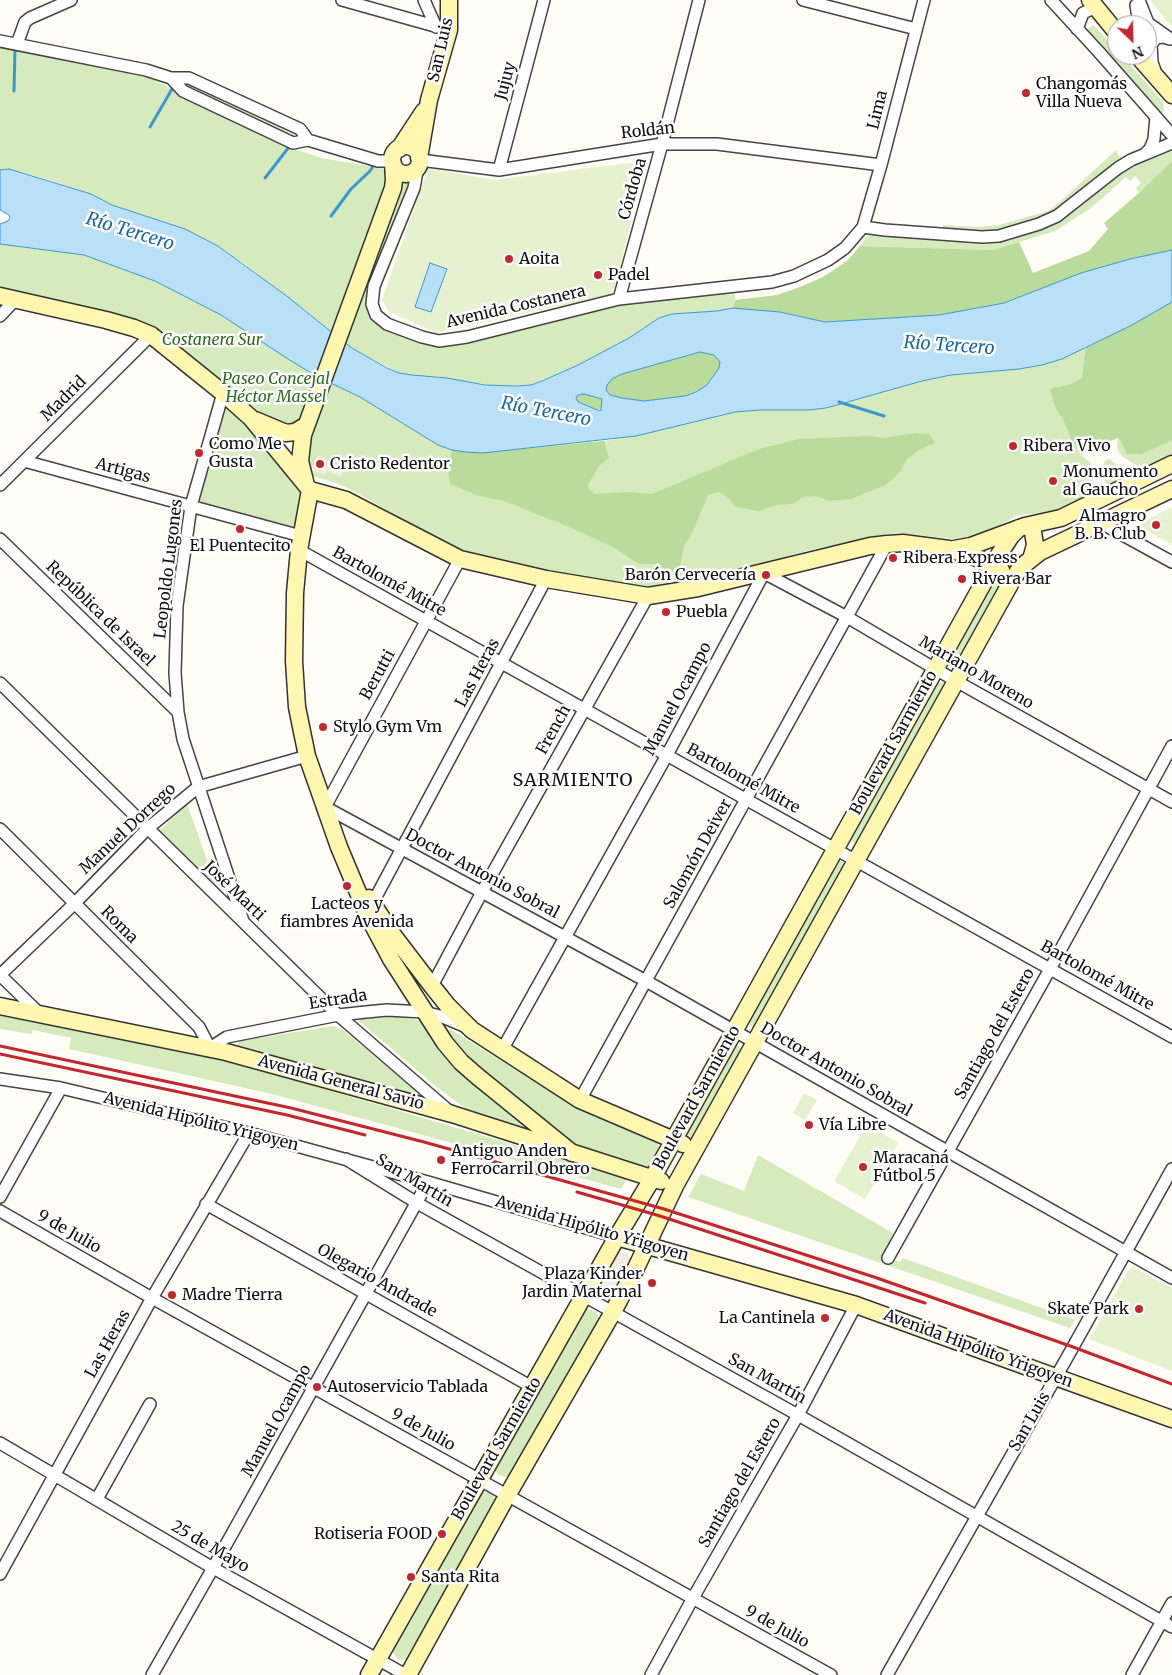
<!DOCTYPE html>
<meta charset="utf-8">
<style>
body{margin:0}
#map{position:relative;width:1172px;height:1675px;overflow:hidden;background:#fffdf5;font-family:Merriweather,serif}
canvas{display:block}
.north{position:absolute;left:1107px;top:15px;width:50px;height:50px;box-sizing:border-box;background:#fff;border:1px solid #a0a0a0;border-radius:50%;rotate:156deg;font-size:14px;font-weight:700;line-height:20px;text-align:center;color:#111}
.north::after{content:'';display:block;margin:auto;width:18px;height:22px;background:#c4262e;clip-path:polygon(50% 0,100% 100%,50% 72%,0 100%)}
</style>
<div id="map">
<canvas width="1172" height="1675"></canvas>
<div class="north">N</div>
</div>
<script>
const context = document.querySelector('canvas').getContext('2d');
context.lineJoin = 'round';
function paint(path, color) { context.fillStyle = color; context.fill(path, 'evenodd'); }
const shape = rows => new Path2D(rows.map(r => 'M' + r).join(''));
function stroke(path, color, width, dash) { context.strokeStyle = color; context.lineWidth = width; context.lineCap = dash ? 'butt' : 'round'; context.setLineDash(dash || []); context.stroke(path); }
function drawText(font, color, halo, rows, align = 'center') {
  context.font = font + ' Merriweather,serif'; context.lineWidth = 5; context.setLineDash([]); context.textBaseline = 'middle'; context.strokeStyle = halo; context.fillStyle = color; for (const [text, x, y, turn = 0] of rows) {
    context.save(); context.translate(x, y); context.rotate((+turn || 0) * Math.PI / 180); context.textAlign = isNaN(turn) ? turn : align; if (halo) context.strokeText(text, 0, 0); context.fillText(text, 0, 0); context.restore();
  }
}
paint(shape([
 [1093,25,1117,50,1117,55,1121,55,1164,103,1163,105,1164,107,1162,116,1087,29],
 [0,47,144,75,283,143,289,147,321,158,381,168,401,182,403,180,408,180,411,185,370,311,420,340,619,303,735,290,735,299,733,308,717,311,672,314,659,318,629,338,578,365,531,385,499,386,399,373,352,348,246,265,218,246,185,229,112,205,91,194,42,178,9,169,0,170],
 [189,84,292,131,294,135,292,137,187,87],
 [1116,150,1120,158,1109,170,1061,208,1045,217,1001,230,988,231,942,229,943,225,976,227,999,225,1048,211,1062,200],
 [1172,150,1172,161,1139,193,1136,188,1141,183,1135,176,1130,181,1126,177,1091,208,1055,231,993,250,860,246,869,234,975,242,1058,221,1077,209,1126,170,1135,164],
 [0,244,57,251,84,255,106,262,155,281,221,315,316,376,300,421,286,425,260,414,154,328,142,322,0,289],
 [1172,302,1172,455,1147,468,1141,468,1123,457,1119,452,1117,447,1118,437,1081,455,1091,463,1095,473,1091,487,1085,499,1056,512,1018,515,981,536,963,540,899,533,880,535,802,552,725,575,642,589,550,574,461,552,357,493,339,484,313,476,307,465,306,449,327,381,360,397,438,445,518,448,604,441,636,436,735,412,761,410,809,410,826,408,922,381,951,375,1019,369,1042,365,1062,359],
 [227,408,257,436,301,489,302,494,295,524,292,527,287,528,201,504,199,501,198,499,224,409],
 [1109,459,1132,476,1105,489,1104,463,1106,460],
 [997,576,1002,576,1004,580,959,662,954,662,951,656],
 [939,682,942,682,945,685,856,843,855,843,852,842,851,837,936,683],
 [187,804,217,888,158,832],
 [840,861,845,864,756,1027,751,1027,749,1021,837,862],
 [0,1014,219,1058,627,1178,621,1189,272,1094,69,1049,71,1038,33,1030,31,1034,0,1029],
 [391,1017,406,1017,420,1021,448,1060,458,1071,530,1131,477,1114,465,1108,438,1088,359,1021,360,1019],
 [333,1026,343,1030,426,1099,237,1045,239,1041],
 [450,1029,576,1108,652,1138,658,1143,659,1148,648,1168,577,1147,474,1065,458,1048,448,1032],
 [735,1046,739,1046,742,1049,694,1138,690,1138,687,1132],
 [758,1155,893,1233,882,1256,900,1262,903,1258,1075,1320,1070,1328,688,1197,701,1174,744,1191],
 [585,1309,595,1311,598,1314,599,1321,510,1476,505,1477,498,1475,494,1468],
 [483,1492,492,1493,496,1501,408,1659,401,1660,397,1659,392,1650,477,1494]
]), '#d5ebbd');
paint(shape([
 [1172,161,1172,250,1130,259,1081,273,1004,303,939,315,825,322,780,312,733,308,735,300,777,295,800,287,823,277,847,261,860,246,993,250,1019,242,1033,273,1089,251,1108,229,1104,223,1139,193],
 [1172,302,1172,440,1142,454,1127,454,1119,437,1099,447,1085,449,1073,444,1063,419,1055,407,1050,390,1054,387,1059,387,1072,384,1082,378,1086,346,1132,325],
 [700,352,714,355,720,362,719,368,707,385,696,392,685,396,644,401,621,398,610,395,606,390,607,385,611,379,622,374],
 [584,394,602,399,601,410,595,409,578,402,576,398,578,395],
 [917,433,929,434,935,443,921,449,907,459,900,472,886,485,851,499,829,501,815,496,804,497,792,504,776,505,759,511,736,507,727,497,719,492,708,495,693,531,684,546,679,571,670,572,653,564,639,564,613,547,567,526,504,501,479,496,450,484,448,470,452,450,483,453,604,441,609,458,600,465,587,486,594,494,628,492,652,494,759,449,799,439,867,436,883,438]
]), '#b9dc9c');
paint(shape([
 [1150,0,1172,0,1172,26,1166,20],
 [646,161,615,287,609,295,436,333,388,311,382,300,428,168,494,180],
 [1172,507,1172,545,1142,528,1140,523],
 [804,1093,817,1100,805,1120,793,1113],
 [867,1124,898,1143,865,1199,834,1181],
 [1133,1267,1172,1288,1172,1371,1089,1339,1128,1271]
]), '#e6f2cf');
paint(shape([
 [317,456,329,461,328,464,344,470,341,477,327,471,325,475,311,470],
 [618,1251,627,1253,630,1257,630,1262,614,1295,604,1296,599,1292,597,1284]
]), '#f1ede2');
const water = shape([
 [9,169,91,194,112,205,185,229,218,246,288,297,335,335,352,348,387,368,399,373,412,375,447,378,485,385,516,386,531,385,542,381,578,365,629,338,659,318,672,314,717,311,733,308,780,312,825,322,939,315,1004,303,1081,273,1130,259,1172,250,1172,302,1132,325,1062,359,1042,365,1019,369,951,375,922,381,826,408,809,410,761,410,735,412,636,436,483,453,466,452,452,450,438,445,360,397,316,376,288,359,221,315,155,281,84,255,0,244,0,224,8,221,10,218,9,215,0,210,0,170,9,169],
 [700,352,714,355,720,362,719,368,707,385,696,392,685,396,644,401,622,398,610,395,606,390,607,385,612,379,622,374,700,352],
 [584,394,602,399,601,410,600,411,578,402,576,398,578,395,584,394],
 [430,263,447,269,431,312,415,307,430,263]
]);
paint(water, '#b9e0f7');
stroke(water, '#3f96cf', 1);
stroke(shape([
 [14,91,15,49],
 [150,127,172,89],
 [265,178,289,147],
 [331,216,351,189,370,171,373,166],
 [839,402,884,416]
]), '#3f96cf', 3);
const street = shape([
 [342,0,449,30],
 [424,0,436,27],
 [803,0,916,29],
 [1051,0,1098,51,1172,135],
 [1139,0,1148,23,1169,38],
 [1136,5,1139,25],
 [1077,29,1083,13,1094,8],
 [0,41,146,70,171,78,189,78,300,129,308,140],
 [17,44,25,22,30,18,71,0],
 [1156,74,1152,62,1151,45,1156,38,1163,37,1170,39],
 [171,78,183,91,293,143,308,140,378,161,393,161],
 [1145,154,1150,149,1154,139,1156,117],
 [420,160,499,170,662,144,717,144,881,165],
 [418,166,414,188,374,286,372,304,376,315,387,324,422,337,439,341,467,337,619,299,772,282,794,276,828,260,845,248,863,227,885,230,982,237,999,236,1039,224,1057,216,1118,168,1131,160,1172,143],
 [499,170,544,0],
 [863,227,881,165,924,0],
 [619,299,662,144,699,0],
 [0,316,16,299],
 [223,393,191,506,177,606,175,673,178,712,183,739,243,921],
 [24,461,301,536],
 [0,485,151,335],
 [1101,523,1172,562],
 [0,539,178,712],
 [299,550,1172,1037],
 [460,559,325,807,646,981,1172,1278],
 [0,683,338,1015,449,1111],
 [0,829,199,1027,210,1048,227,1037,338,1015,366,1012,387,1010,424,1012,440,1016,464,1026],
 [370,908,546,579],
 [432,986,482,892,648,596],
 [39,1013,0,975,75,903,147,829,198,787,307,756],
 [502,1050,667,755,764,573,847,617,956,681,1172,802],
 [0,1079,61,1088,249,1133,428,1182,617,1237],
 [580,1100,887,544],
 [346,1159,417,1203,798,1415,1172,1627],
 [0,1197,61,1088],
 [206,1204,532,1387],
 [0,1211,152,1298,831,1675],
 [888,1258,1050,969,1172,746],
 [0,1443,213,1568,406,1675],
 [97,1499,150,1404],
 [0,1574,152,1298,249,1133],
 [152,1675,213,1568,428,1182],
 [651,1675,693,1598,798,1415,856,1305],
 [887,1675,1073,1347,1172,1169],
 [1132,1675,1172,1603]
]);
const secondary = shape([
 [1090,0,1117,33],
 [1137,55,1172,95],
 '392 160a14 14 0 1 1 28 0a14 14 0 1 1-28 0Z',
 [399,149,424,111],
 [419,158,429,100,449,30,449,0],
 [0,296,106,320,134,328,151,335,223,393,251,418,310,490],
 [255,420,286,433,295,432,305,426],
 [305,481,300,461,303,435,393,188,394,180,393,163],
 [310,490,299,550,295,593,294,661,297,707,307,756,339,847,367,914,391,959,445,1043,461,1062,477,1076,572,1153],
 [310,490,346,500,460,559,546,579,648,596,698,588,870,546,887,544,903,543,949,549,977,558,1001,570],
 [1029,526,1033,532,1035,545,1031,559],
 [954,549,971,546,1025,526,1061,518,1172,464],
 [369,898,393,935,432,986,448,1006,472,1030,580,1100,683,1144],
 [0,1006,226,1052,452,1114,661,1181],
 [617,1237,856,1305,1172,1419],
 [369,1675,617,1237,652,1179,1000,553,1011,536,1019,528],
 [408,1675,507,1496,613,1312,636,1268,676,1184,1014,577,1021,567,1040,552,1172,489]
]);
stroke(street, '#444', 14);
stroke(secondary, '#333', 19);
stroke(street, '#fff', 11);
stroke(secondary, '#fff6b0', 16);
stroke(shape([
 [0,1046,291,1108,424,1142,664,1209,874,1277,1073,1347,1172,1384],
 [0,1054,287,1115,365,1135],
 [577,1192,660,1216,925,1303]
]), '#c4262e', 3);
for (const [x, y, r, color] of [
 [1026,93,5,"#c4262e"],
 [509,259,5,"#c4262e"],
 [598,275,5,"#c4262e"],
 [1013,446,5,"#c4262e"],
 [199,453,5,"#c4262e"],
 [320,464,5,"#c4262e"],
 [1053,481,5,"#c4262e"],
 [1156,525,5,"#c4262e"],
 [240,529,5,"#c4262e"],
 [893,558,5,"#c4262e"],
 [766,575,5,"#c4262e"],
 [962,579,5,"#c4262e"],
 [666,612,5,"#c4262e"],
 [323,727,5,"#c4262e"],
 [347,886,5,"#c4262e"],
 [809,1125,5,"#c4262e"],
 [441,1160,5,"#c4262e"],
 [863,1167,5,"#c4262e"],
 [652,1283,5,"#c4262e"],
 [172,1295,5,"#c4262e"],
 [1139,1309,5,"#c4262e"],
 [825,1318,5,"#c4262e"],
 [317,1387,5,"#c4262e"],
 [442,1534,5,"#c4262e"],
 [411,1577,5,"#c4262e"]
]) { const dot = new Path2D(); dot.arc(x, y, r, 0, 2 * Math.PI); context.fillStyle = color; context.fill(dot); stroke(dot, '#fff', 2); }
drawText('16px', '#111', '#fff', [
 ["San Luis",441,50,-77],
 ["Jujuy",506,81,-75],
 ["Lima",878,110,-76],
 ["Roldán",648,131,-6],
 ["Córdoba",633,189,-74],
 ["Avenida Costanera",516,307,-13],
 ["Madrid",64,399,-45],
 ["Artigas",123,471,15],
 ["Leopoldo Lugones",169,569,-83],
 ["Bartolomé Mitre",389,582,29],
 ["República de Israel",100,614,44],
 ["Las Heras",478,673,-62],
 ["Mariano Moreno",976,673,30],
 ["Berutti",378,675,-61],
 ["Manuel Ocampo",678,699,-62],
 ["French",554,730,-61],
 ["Boulevard Sarmiento",894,743,-61],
 ["Bartolomé Mitre",743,779,29],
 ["Manuel Dorrego",128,829,-43],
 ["Salomón Deiver",698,854,-61],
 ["Doctor Antonio Sobral",482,874,28],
 ["José Marti",234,891,44],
 ["Roma",119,925,45],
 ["Bartolomé Mitre",1097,976,29],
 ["Estrada",338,1000,-9],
 ["Santiago del Estero",995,1034,-61],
 ["Doctor Antonio Sobral",836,1070,30],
 ["Avenida General Savio",341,1083,15],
 ["Boulevard Sarmiento",697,1098,-61],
 ["Avenida Hipólito Yrigoyen",201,1122,14],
 ["San Martín",414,1181,31],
 ["Avenida Hipólito Yrigoyen",592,1229,16],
 ["9 de Julio",69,1232,30],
 ["Olegario Andrade",377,1281,29],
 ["Las Heras",108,1344,-61],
 ["Avenida Hipólito Yrigoyen",978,1349,20],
 ["San Martín",767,1379,29],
 ["Manuel Ocampo",277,1421,-61],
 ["San Luis",1030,1422,-60],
 ["9 de Julio",423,1430,29],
 ["Boulevard Sarmiento",497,1449,-60],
 ["Santiago del Estero",740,1483,-60],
 ["25 de Mayo",210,1547,30],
 ["9 de Julio",777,1627,29]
]);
drawText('16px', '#111', '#fff', [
 ["Changomás",1036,84],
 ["Villa Nueva",1036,102],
 ["Aoita",519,259],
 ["Padel",608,275],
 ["Como Me",209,444],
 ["Gusta",209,462],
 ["Ribera Vivo",1023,446],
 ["Cristo Redentor",330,464],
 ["Monumento",1063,472],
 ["al Gaucho",1063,490],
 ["Almagro",1146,516,"right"],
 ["B. B. Club",1146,534,"right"],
 ["El Puentecito",240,546,"center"],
 ["Ribera Express",903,558],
 ["Barón Cervecería",756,575,"right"],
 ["Rivera Bar",972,579],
 ["Puebla",676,612],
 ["Stylo Gym Vm",333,727],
 ["Lacteos y",347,904,"center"],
 ["fiambres Avenida",347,922,"center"],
 ["Vía Libre",819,1125],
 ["Antiguo Anden",451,1151],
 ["Ferrocarril Obrero",451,1169],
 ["Maracaná",873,1158],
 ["Fútbol 5",873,1176],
 ["Plaza Kinder",642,1274,"right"],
 ["Jardin Maternal",642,1292,"right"],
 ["Madre Tierra",182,1295],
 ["Skate Park",1129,1309,"right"],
 ["La Cantinela",815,1318,"right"],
 ["Autoservicio Tablada",327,1387],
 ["Rotiseria FOOD",432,1534,"right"],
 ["Santa Rita",421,1577]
], 'left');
drawText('italic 16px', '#2f6b1f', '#fff', [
 ["Costanera Sur",212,340],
 ["Paseo Concejal",276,379],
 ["Héctor Massel",276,397]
]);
drawText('italic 18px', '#1768a6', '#fff', [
 ["Río Tercero",130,232,17],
 ["Río Tercero",949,346,4],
 ["Río Tercero",546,412,11]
]);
context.letterSpacing = '1px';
drawText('18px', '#111', '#fff', [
 ["SARMIENTO",573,781]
]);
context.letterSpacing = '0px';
</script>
